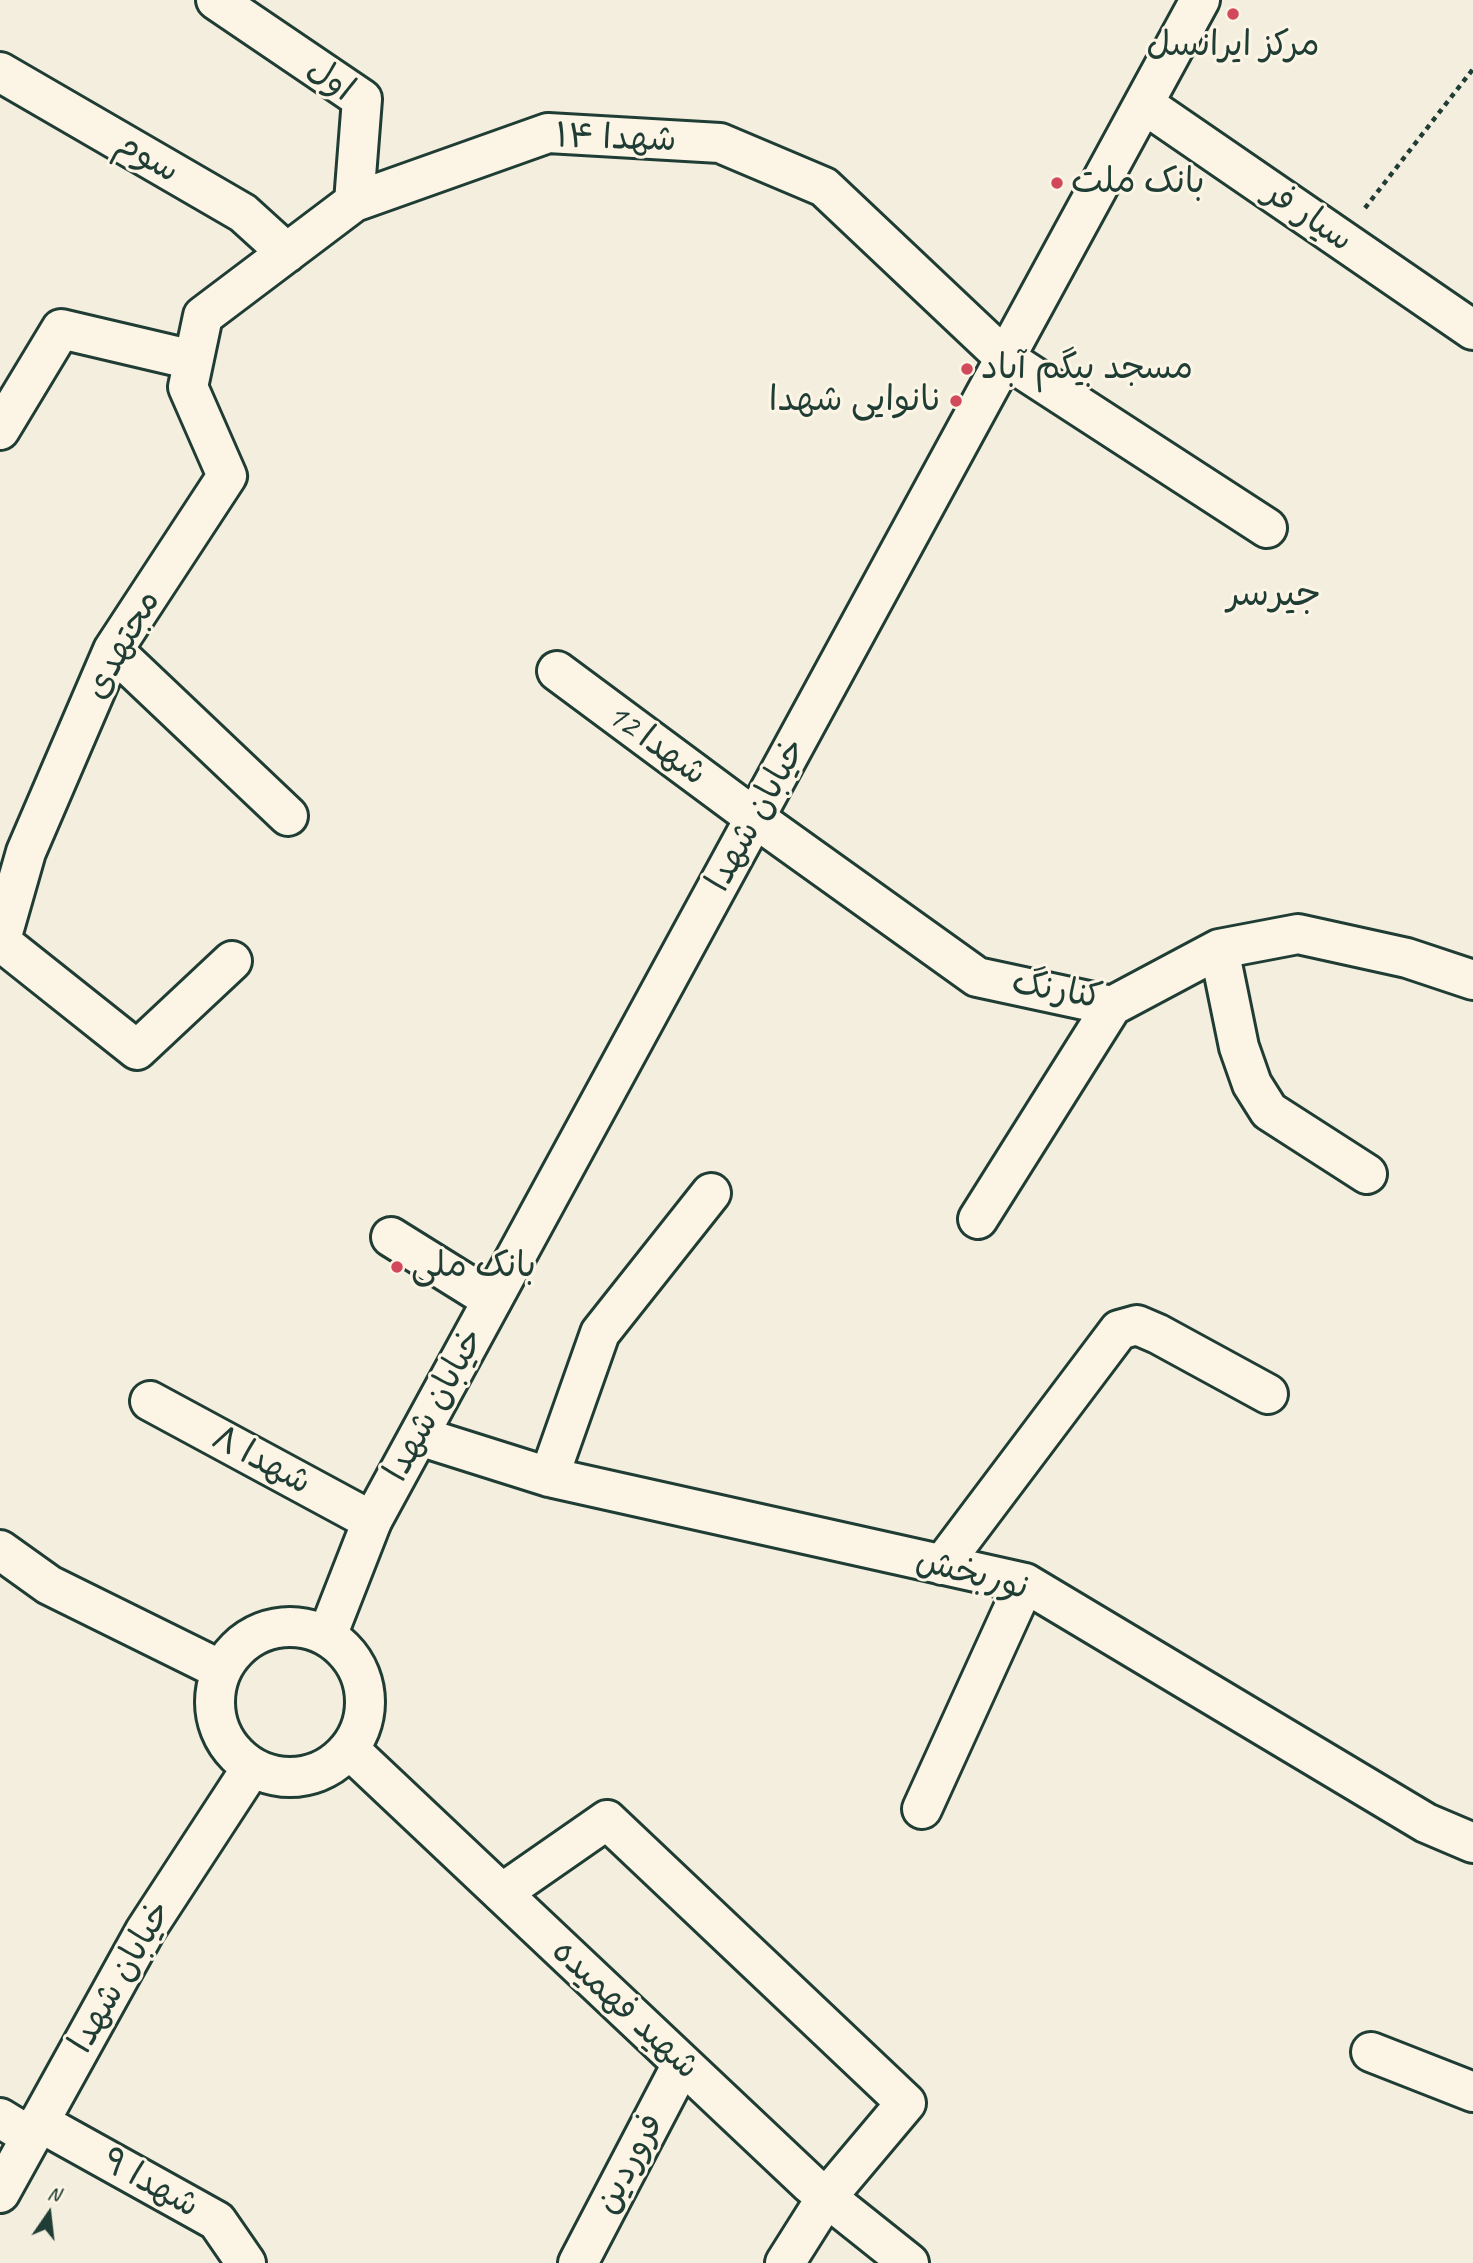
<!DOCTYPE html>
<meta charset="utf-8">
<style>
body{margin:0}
#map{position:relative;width:1473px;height:2263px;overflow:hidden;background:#f3eede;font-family:Caveat,sans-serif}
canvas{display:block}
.north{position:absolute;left:14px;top:2179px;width:70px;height:70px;-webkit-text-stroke:5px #fcf5e5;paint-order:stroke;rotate:14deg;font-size:19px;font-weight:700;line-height:28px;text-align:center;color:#1f3d34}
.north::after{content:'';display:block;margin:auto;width:24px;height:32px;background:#1f3d34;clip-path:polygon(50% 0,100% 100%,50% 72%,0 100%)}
</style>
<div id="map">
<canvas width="1473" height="2263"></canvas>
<div class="north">N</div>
</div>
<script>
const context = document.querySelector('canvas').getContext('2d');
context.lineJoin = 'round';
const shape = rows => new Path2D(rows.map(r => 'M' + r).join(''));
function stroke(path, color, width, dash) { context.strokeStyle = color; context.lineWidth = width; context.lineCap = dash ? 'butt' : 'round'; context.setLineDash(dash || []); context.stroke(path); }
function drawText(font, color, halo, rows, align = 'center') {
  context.font = font + ' Caveat,"Playpen Sans Arabic",sans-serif'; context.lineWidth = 6; context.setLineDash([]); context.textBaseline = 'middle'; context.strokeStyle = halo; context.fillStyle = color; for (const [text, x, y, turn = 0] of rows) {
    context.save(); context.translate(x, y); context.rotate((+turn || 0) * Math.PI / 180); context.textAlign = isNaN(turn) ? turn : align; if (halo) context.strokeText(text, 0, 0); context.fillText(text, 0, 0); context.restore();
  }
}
const minor = shape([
 [216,0,362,99,354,202],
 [0,72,243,213,287,253],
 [1144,104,1473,330],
 [0,430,61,329,193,360],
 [113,650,288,816],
 [557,671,755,818,977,977,1112,1006,1219,949,1298,934,1407,958,1473,980],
 [0,941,137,1050,232,961],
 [0,943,26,852,113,650,227,476,188,387,203,316,354,202,548,133,720,143,824,187,1005,358,1267,528],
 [1219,949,1239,1047,1252,1084,1269,1111,1367,1174],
 [978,1219,1112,1006],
 [391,1237,492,1300],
 [150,1401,372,1521],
 [419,1436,549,1477,1025,1583,1426,1823,1473,1843],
 [549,1477,600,1333,711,1193],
 [0,1550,49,1585,221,1670],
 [942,1565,1119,1330,1137,1325,1158,1334,1268,1394],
 [922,1809,1025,1583],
 [502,1893,607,1820,906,2103,826,2198,785,2263],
 [1371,2052,1473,2092],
 [0,2118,31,2137],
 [39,2122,217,2221,246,2263],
 [578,2263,682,2064]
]);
const major = shape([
 '215 1702a75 75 0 1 1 150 0a75 75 0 1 1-150 0Z',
 [327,1636,372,1521,1200,0],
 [349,1749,810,2184,909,2263],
 [0,2193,145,1931,252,1767]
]);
stroke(minor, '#1f3d34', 44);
stroke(major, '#1f3d34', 44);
stroke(shape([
 [1365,208,1473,69]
]), '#1f3d34', 4.5, [5, 5]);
stroke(minor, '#fcf5e5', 38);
stroke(major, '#fcf5e5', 38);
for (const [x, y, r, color] of [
 [1233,14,7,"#d1495b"],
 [1057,183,7,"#d1495b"],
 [967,369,7,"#d1495b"],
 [956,401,7,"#d1495b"],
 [397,1267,7,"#d1495b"]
]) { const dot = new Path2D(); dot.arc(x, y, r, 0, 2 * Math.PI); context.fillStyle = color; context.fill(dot); stroke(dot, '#fcf5e5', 2.5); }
drawText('35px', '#1f3d34', '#fcf5e5', [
 ["مرکز ایرانسل",1233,46,"center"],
 ["بانک ملت",1071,183],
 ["مسجد بیگم آباد",981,369],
 ["نانوایی شهدا",942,401,"right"],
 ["بانک ملی",411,1267]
], 'left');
drawText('35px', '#1f3d34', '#fcf5e5', [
 ["اول",330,80,37],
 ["شهدا ۱۴",616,139,2],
 ["سوم",147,158,30],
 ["سیار فر",1308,217,34],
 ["مجتهدی",123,645,-61],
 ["شهدا 12",656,745,36],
 ["خیابان شهدا",757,815,-61],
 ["کنارنگ",1057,991,10],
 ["خیابان شهدا",435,1405,-61],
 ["شهدا ۸",261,1461,28],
 ["نوربخش",972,1575,15],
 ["خیابان شهدا",121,1977,-60],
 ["شهید فهمیده",625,2010,43],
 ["فروردین",630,2164,-62],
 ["شهدا ۹",150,2184,29]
]);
drawText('37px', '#1f3d34', '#fcf5e5', [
 ["جیرسر",1274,595]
]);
</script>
